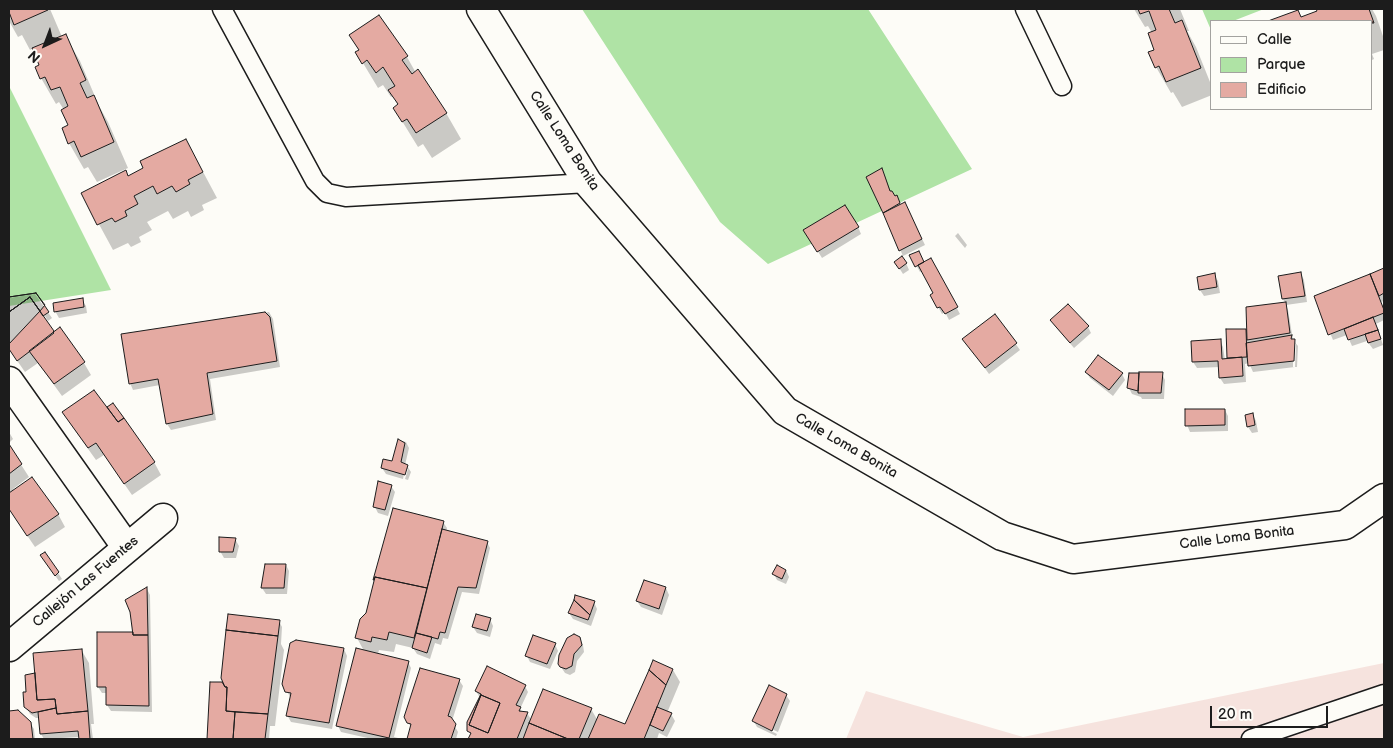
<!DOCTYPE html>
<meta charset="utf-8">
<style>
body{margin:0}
#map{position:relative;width:1393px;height:748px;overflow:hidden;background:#fdfcf7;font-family:"Balsamiq Sans",sans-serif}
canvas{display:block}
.frame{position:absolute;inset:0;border:10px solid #1c1c1c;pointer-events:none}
.legend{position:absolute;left:1210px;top:20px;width:162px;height:90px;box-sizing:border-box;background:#fdfcf7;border:1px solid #a3a29f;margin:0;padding:6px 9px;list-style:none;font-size:15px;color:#1c1c1c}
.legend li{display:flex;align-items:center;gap:10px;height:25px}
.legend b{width:25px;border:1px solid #a3a29f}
.north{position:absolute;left:20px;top:20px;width:50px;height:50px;-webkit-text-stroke:4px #fdfcf7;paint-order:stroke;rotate:223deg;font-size:14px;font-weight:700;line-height:20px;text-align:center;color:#1c1c1c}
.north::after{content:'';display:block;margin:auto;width:18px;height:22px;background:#1c1c1c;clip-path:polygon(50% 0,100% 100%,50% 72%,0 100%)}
.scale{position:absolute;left:1210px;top:706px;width:118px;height:22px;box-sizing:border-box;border:2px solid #1c1c1c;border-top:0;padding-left:6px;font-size:15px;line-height:18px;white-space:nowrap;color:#1c1c1c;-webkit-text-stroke:4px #fdfcf7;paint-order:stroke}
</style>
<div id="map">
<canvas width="1393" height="748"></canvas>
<div class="frame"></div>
<ul class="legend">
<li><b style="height:6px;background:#fdfcf7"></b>Calle</li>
<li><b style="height:14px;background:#afe3a5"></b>Parque</li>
<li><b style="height:14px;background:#e4aaa2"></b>Edificio</li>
</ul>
<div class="north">N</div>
<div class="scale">20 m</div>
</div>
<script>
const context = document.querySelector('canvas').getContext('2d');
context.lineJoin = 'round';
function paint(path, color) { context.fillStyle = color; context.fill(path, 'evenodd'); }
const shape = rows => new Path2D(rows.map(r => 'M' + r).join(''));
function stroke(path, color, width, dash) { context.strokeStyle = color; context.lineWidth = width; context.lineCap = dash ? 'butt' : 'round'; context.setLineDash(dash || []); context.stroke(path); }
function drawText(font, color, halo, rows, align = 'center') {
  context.font = font + ' "Balsamiq Sans",sans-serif'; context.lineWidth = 5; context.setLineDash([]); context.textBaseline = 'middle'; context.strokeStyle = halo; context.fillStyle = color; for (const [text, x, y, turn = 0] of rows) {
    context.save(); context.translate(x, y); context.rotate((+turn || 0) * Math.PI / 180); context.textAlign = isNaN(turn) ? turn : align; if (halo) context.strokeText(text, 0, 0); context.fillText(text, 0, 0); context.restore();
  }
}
paint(shape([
 [1384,663,1384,739,846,739,866,691,1023,737]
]), '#f6e3de');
paint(shape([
 [582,9,868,9,972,169,768,264,720,222],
 [1202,9,1264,9,1233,21,1212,21,1211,30],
 [9,86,111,290,9,306]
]), '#afe3a5');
paint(shape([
 [9,9,50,9,62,37,65,36,80,61,99,106,108,122,128,168,97,182,88,167,84,169,69,143,70,126,64,110,59,102,56,104,41,78,40,65,33,48,30,50,22,35,18,37,9,21],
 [1134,9,1180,9,1189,31,1187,31,1196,47,1212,87,1212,95,1182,107,1173,92,1171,93,1156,67,1156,50,1152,33,1148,26,1145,27],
 [1317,9,1372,9,1376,16,1384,39,1384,50,1372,54,1374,59,1372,60,1372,21,1272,21,1297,12,1301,18,1319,12],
 [379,16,407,57,416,73,446,113,461,139,432,158,423,144,418,147,394,108,398,106,393,96,391,97,383,85,378,88,357,53,359,51,351,36],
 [186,140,217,198,202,205,204,210,191,217,188,211,173,219,168,211,147,222,152,230,139,237,141,242,131,247,128,243,113,250,82,193,128,177,145,169],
 [885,176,891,192,895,197,897,197,901,204,908,210,925,245,903,256,868,177],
 [858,227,861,234,822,258,809,237],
 [958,233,967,245,965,248,955,236],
 [911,256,924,263,931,260,960,314,949,320,945,312,942,314,932,296,935,294,922,271,920,272],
 [896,263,906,263,909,270,903,274],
 [1384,269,1384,301,1381,302,1384,309,1384,320,1376,324,1383,345,1373,349,1367,341,1352,346,1347,335,1333,340,1315,297],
 [1301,274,1304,280,1307,302,1286,305,1288,310,1293,340,1298,346,1297,367,1295,367,1296,344,1293,342,1293,367,1295,367,1253,372,1249,363,1245,364,1246,382,1224,384,1220,378,1220,367,1197,368,1193,362,1192,343,1220,341,1223,347,1225,360,1228,360,1227,330,1248,330,1285,303,1283,299,1280,277],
 [1214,275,1218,281,1220,293,1204,296,1200,290],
 [35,294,52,318,48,321,41,310,43,318,54,333,84,363,91,375,62,396,38,363,25,372,9,349,9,298],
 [82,300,86,306,87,313,59,318,55,311],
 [269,312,273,319,280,367,210,379,216,420,171,430,167,424,160,385,133,390,130,383,122,335],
 [995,315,1020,350,989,374,968,345],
 [1051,320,1088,327,1091,333,1074,348,1055,326],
 [1086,372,1122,374,1125,380,1113,396,1090,378],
 [1130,374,1162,374,1165,380,1164,399,1142,399,1141,397,1132,394,1129,388],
 [109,408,154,462,161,475,132,495,104,455,96,460,71,425,64,412,111,416,113,415],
 [1225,410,1228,416,1228,431,1190,432,1187,425],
 [1253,415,1256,421,1258,432,1252,433,1248,427,1247,416],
 [9,432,13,439,9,443],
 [399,440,406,442,409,448,405,465,407,466,411,472,408,480,405,479,408,469,405,469,403,479,386,474,382,468,393,462],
 [9,446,29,477,13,489,14,491,58,514,65,527,35,547,9,509],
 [391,486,395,492,388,516,378,513,375,507],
 [443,522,447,528,446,532,487,542,490,548,479,594,462,592,448,639,443,638,441,645,435,643,430,659,417,654,413,648,396,644,394,652,379,650,378,654,408,662,411,668,394,737,402,739,372,739,341,732,338,726,364,651,357,638],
 [235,539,239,546,236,558,224,558,220,551],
 [45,553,62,579,59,581,41,556],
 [286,565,289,571,287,594,266,594,262,588],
 [786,570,789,577,786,584,777,580,774,574],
 [645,581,666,588,669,595,662,615,641,607,637,601],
 [147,589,150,595,152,712,111,711,107,705,107,693,102,693,98,687,134,634],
 [594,602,597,609,591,626,573,619,569,613],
 [490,619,493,626,490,637,477,633,473,627],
 [279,621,282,627,281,644,284,650,275,726,270,726,269,739,208,739,211,683,225,690],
 [579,638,583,645,584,652,577,661,575,672,570,675,565,673,559,664],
 [555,644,558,651,550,669,530,662,527,656],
 [344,649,347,656,332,729,291,722,287,715,291,699,287,691],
 [82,651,89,663,94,724,91,724,93,739,80,739,80,737,44,739,41,734,39,718,36,718,30,714,26,707,28,693,36,674],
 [673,670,680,682,667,713,671,714,675,721,667,737,659,733,657,739,470,739,471,735,468,730,480,698,476,691,525,686,528,692,520,709,523,713,527,713,532,721,591,709,598,721,626,726],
 [459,680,463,686,452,721,458,732,456,739,408,739,411,727,405,717],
 [786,695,790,701,778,732,757,722,757,724,777,734,776,736,757,727,753,720],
 [17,711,30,723,34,729,35,739,9,739,9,712]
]), '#0003');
const building = shape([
 [9,9,48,9,48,10,14,25,9,12,9,9],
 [1138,9,1169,9,1175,23,1182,20,1201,68,1166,82,1159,66,1155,68,1148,52,1154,50,1148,33,1156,30,1149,11,1140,14,1138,9],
 [1316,9,1369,9,1374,23,1372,23,1372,21,1268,21,1298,10,1301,17,1317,11,1316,9],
 [379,15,408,56,402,60,412,74,418,69,447,113,416,133,407,119,402,122,393,108,398,104,388,90,395,86,383,67,376,73,367,60,362,64,355,52,359,50,349,35,379,15],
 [66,34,86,80,80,83,87,98,94,95,114,142,81,157,74,141,68,144,62,128,68,125,61,110,68,106,60,87,51,90,45,77,40,79,35,67,39,65,32,48,66,34],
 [186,139,203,172,188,180,190,184,176,192,172,186,157,194,153,186,134,196,138,204,125,211,127,216,115,222,112,218,97,225,81,193,126,170,128,176,143,168,140,161,186,139],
 [882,168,890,191,892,191,895,196,897,195,900,203,883,213,866,177,882,168],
 [905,202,922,239,899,251,883,213,905,202],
 [845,205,859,227,817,252,803,230,845,205],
 [919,251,924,262,915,267,909,255,919,251],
 [902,256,907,263,899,269,894,262,902,256],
 [931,258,958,307,945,314,940,307,937,308,930,295,933,293,918,265,931,258],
 [1384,268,1384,293,1379,296,1370,274,1384,268],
 [1301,272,1305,296,1282,299,1278,276,1301,272],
 [1215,273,1217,287,1199,290,1197,277,1215,273],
 [1370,274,1384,310,1384,313,1328,335,1314,296,1370,274],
 [36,293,45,305,40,311,30,297,9,312,9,297,36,293],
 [36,293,49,312,43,316,30,297,9,312,9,297,36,293],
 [30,297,40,311,9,344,9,312,30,297],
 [30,297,54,331,53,332,54,333,17,361,9,349,9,312,30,297],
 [83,298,84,307,54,312,53,303,83,298],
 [1286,302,1290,333,1247,340,1246,307,1286,302],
 [1068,304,1089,326,1070,343,1050,320,1068,304],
 [265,312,270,317,277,361,207,373,213,414,166,424,158,379,129,384,121,334,265,312],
 [995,314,1017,343,985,368,962,339,995,314],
 [1373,317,1378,330,1348,340,1344,329,1373,317],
 [60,327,85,362,54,384,29,351,60,327],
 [1226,329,1246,329,1247,357,1227,358,1226,329],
 [1378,330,1381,339,1368,343,1365,334,1378,330],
 [1292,335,1291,339,1295,339,1294,361,1248,366,1246,343,1292,335],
 [1221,339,1222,359,1242,357,1243,376,1219,378,1218,361,1192,362,1191,341,1221,339],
 [1098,355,1123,373,1109,390,1085,372,1098,355],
 [1139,372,1163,372,1161,393,1138,393,1139,372],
 [1129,373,1139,373,1138,391,1127,388,1129,373],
 [94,390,118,422,124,418,155,462,124,484,96,443,88,448,62,412,94,390],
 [113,403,124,418,118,422,107,407,113,403],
 [1185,409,1225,409,1225,425,1185,426,1185,409],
 [1253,413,1255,425,1247,427,1245,415,1253,413],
 [398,439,405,443,401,462,408,465,405,475,381,468,383,459,392,461,398,439],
 [9,444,22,464,9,474,9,444],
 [32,477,59,514,27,536,9,509,9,493,32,477],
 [378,481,392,485,385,510,373,507,378,481],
 [393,508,444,521,427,588,375,577,374,580,373,580,393,508],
 [442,529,488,541,476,588,458,587,445,633,440,632,438,639,416,633,442,529],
 [219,537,236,538,233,552,219,552,219,537],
 [45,552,59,572,55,576,40,555,45,552],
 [265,564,286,564,284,588,261,588,265,564],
 [777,565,786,570,782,579,772,574,777,565],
 [375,577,427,588,414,638,389,632,387,640,372,637,371,642,355,638,360,619,366,613,375,577],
 [644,580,666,587,659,609,636,601,644,580],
 [147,587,148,635,133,635,130,612,125,600,147,587],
 [575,595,595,601,590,615,574,600,575,595],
 [574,600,590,615,588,620,568,613,574,600],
 [228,614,280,620,278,636,226,630,228,614],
 [476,614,491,618,487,631,472,627,476,614],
 [226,630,278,636,268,714,226,711,227,687,225,687,221,678,226,630],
 [97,632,133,632,133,635,148,635,149,706,106,705,106,687,97,687,97,632],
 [416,633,432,637,427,653,412,648,416,633],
 [574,634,580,637,582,645,574,654,572,666,566,669,560,667,558,664,559,655,567,638,574,634],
 [533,635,556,643,547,664,525,656,533,635],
 [296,640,344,648,329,723,286,716,291,693,285,692,282,684,290,643,296,640],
 [356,648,409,661,389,738,336,726,356,648],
 [82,649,88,711,57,714,55,699,37,700,33,653,82,649],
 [653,660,673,669,666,685,649,670,653,660],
 [487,666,526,685,516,705,521,707,519,711,528,712,517,739,468,739,471,733,467,731,467,722,481,694,475,691,487,666],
 [481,695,500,703,488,733,469,725,481,695],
 [420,668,460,679,448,716,451,717,456,724,451,739,407,739,411,724,407,723,404,717,420,668],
 [649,670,666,685,644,739,588,739,599,714,625,724,649,670],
 [35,673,37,700,55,699,56,708,32,713,24,707,23,692,26,692,25,675,35,673],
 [210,682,222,682,225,687,227,687,226,711,235,712,233,739,207,739,210,682],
 [769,685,787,694,772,731,752,721,769,685],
 [543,689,592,708,579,739,568,739,529,723,543,689],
 [481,695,500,703,488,733,469,725,481,695],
 [657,707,672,713,663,731,650,725,657,707],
 [56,708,57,714,88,711,90,739,79,739,78,731,40,734,38,712,56,708],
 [18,710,31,722,33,739,9,739,9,711,18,710],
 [235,712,268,714,265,739,233,739,235,712],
 [529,723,568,739,523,739,529,723]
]);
paint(building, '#e4aaa2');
stroke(building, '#1c1c1c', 1);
const service = shape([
 [222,9,315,181,327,193,346,197,588,183],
 [1025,9,1062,86],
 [1251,739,1384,694]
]);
const minor = shape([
 [481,9,588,183,785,411,1002,536,1073,559,1345,525,1384,498],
 [9,381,127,548],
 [9,647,163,518]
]);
stroke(service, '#1c1c1c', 21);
stroke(minor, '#1c1c1c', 31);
stroke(service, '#fdfcf7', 18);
stroke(minor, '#fdfcf7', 28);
drawText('14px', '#1c1c1c', '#fdfcf7', [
 ["Calle Loma Bonita",564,141,57],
 ["Calle Loma Bonita",846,446,30],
 ["Calle Loma Bonita",1237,538,-7],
 ["Callejón Las Fuentes",86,582,-40]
]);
</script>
